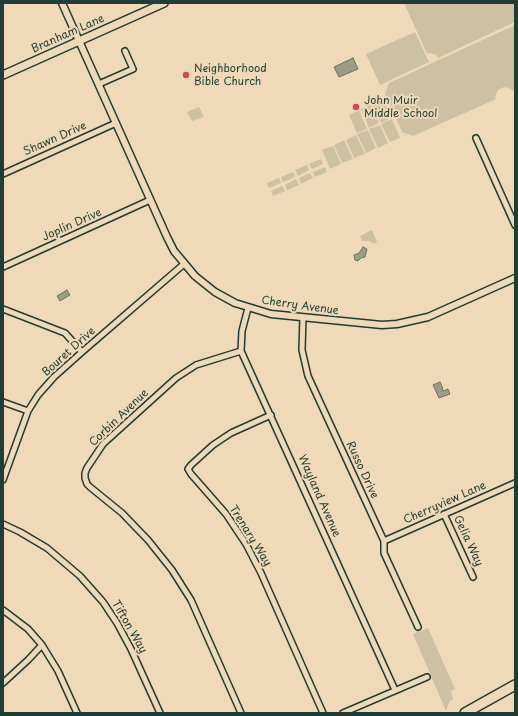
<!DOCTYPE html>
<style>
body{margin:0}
#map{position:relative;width:518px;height:716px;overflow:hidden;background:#f0d9b9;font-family:"Playpen Sans",sans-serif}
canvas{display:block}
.frame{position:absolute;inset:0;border:4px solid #1f3d34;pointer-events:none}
</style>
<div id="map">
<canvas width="518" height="716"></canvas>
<div class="frame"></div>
</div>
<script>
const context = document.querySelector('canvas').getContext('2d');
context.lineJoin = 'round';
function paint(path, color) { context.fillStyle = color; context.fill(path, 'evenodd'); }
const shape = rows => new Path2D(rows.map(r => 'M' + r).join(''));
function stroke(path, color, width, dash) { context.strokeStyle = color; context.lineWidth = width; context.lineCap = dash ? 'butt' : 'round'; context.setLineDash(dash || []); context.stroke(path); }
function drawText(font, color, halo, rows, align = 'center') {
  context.font = font + ' "Playpen Sans",sans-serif'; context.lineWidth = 4; context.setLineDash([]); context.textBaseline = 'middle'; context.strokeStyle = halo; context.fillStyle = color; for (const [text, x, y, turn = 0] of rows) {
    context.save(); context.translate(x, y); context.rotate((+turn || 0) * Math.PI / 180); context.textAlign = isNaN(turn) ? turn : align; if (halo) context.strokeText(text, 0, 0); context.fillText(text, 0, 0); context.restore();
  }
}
paint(shape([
 [404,3,515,3,515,22,438,58,436,55,429,53,427,54],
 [515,25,515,90,512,91,511,89,504,87,498,90,495,97,496,99,413,136,402,132,385,94,389,83],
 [415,32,429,62,380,85,366,54],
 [383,100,391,118,381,123,372,104],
 [371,105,379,123,369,128,361,109],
 [199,107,204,117,192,121,187,112],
 [359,110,367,129,357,133,349,115],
 [392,119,400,138,390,142,381,124],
 [380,125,388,143,378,148,369,129],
 [368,130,376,148,366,153,357,134],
 [356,135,365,154,354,158,346,140],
 [344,140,353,159,342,163,334,145],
 [333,146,341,164,330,169,322,150],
 [321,159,323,164,312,169,309,164],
 [307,165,309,170,298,176,295,170],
 [325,167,327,172,315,177,313,172],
 [293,172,295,177,283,182,281,177],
 [310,173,313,178,301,184,299,178],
 [279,178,281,183,269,188,267,183],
 [296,179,299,185,287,190,285,185],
 [282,186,285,191,273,196,271,191],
 [372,230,377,242,374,244,369,241,362,241,360,236],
 [428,628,455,689,451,691,453,699,450,701,446,711,413,634]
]), '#cec0a3');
const water = shape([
 [353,58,358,69,339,77,334,67,353,58],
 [363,247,367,249,365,257,361,258,358,261,355,260,354,255,359,253,363,247],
 [67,290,70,295,60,301,57,296,67,290],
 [440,382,443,389,442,389,443,391,448,389,450,394,439,398,433,385,440,382]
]);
paint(water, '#9d9b84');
stroke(water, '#6b7564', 1);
const minor = shape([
 [99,84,133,69,125,51],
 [476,138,515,225],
 [3,174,116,123],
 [3,267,150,200],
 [248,308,242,331,241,351,395,690],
 [3,309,65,333,82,352],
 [303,317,302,350,308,376,384,541,384,553,418,627],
 [3,402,28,411],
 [271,415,231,433,213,445,191,465,188,469,191,474,226,514,246,544,261,573,323,713],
 [3,480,28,411,38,395,54,377,82,352,184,264],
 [444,514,473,577],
 [3,524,20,532,47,548,80,576,103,602,117,623,131,649,160,713],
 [384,541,515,483],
 [3,610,28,629,42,645,58,671,77,713],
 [3,683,28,660,42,645],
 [241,713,191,600,172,570,148,540,122,513,90,487,87,484,85,478,85,473,87,468,103,444,176,378,196,365,241,351],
 [343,713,427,677]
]);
const tertiary = shape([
 [62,3,167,237,174,251,195,276,215,292,235,303,271,314,382,325,397,324,428,317,515,278]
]);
const secondary = shape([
 [3,75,164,3]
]);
const motorway = shape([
 [465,713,515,685]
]);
stroke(minor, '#1f3d34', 8);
stroke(tertiary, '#1f3d34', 9);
stroke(secondary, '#1f3d34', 10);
stroke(motorway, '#1f3d34', 12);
stroke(minor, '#f0d9b9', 5);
stroke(tertiary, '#f0d9b9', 6);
stroke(secondary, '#f0d9b9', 7);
stroke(motorway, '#f0d9b9', 9);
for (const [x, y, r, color] of [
 [186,75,4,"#d1495b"],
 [356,107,4,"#d1495b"]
]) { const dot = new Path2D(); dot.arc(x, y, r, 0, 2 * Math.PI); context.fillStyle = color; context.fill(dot); stroke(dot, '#f0d9b9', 1.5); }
drawText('11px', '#1f3d34', '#f0d9b9', [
 ["Branham Lane",68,34,-24],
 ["Shawn Drive",55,139,-24],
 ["Joplin Drive",72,225,-24],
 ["Cherry Avenue",300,306,8],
 ["Bouret Drive",69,352,-42],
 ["Corbin Avenue",119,418,-44],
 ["Russo Drive",362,470,65],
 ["Wayland Avenue",319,496,66],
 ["Cherryview Lane",445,503,-24],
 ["Trenary Way",250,536,58],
 ["Gelia Way",468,541,65],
 ["Tifton Way",129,627,60]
]);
drawText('11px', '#1f3d34', '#f0d9b9', [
 ["Neighborhood",194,69],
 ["Bible Church",194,82],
 ["John Muir",364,101],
 ["Middle School",364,114]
], 'left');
</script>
